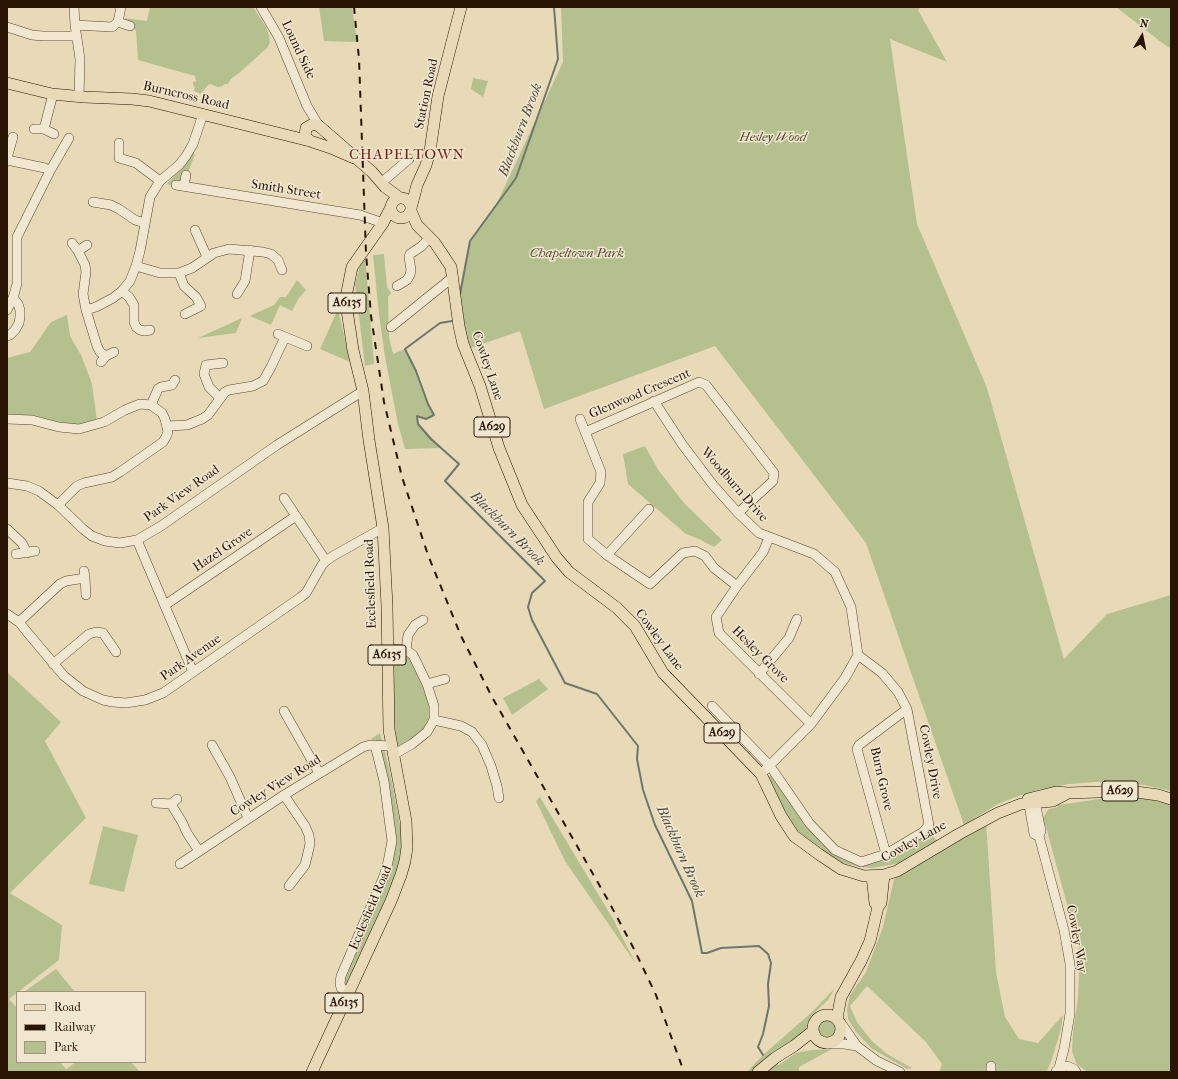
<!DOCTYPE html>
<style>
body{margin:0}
#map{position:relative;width:1178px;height:1079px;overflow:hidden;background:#e9dab7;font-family:"IM FELL French Canon",serif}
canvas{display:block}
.frame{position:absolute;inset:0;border:8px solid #291303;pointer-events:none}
.legend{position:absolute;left:16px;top:991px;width:130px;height:72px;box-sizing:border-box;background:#f1e7d0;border:1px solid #a1927e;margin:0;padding:5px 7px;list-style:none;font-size:12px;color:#291303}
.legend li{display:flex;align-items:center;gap:8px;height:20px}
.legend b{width:20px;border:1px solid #a1927e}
.north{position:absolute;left:1122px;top:16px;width:40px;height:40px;-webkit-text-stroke:3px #f1e7d0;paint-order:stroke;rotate:10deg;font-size:11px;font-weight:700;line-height:16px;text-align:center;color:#291303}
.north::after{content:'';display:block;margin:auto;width:14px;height:18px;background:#291303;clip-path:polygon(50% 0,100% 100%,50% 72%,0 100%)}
</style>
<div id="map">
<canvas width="1178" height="1079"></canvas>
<div class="frame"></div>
<ul class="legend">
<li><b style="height:5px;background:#e9dab7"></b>Road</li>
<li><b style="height:5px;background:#291303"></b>Railway</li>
<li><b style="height:11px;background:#b5c08f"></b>Park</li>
</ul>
<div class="north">N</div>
</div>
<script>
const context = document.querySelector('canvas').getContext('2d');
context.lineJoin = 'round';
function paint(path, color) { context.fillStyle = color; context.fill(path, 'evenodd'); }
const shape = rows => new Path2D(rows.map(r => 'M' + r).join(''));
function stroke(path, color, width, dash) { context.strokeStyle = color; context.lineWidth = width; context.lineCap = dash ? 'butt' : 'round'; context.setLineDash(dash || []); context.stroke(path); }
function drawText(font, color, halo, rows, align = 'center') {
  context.font = font + ' "IM FELL French Canon",serif'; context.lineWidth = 3; context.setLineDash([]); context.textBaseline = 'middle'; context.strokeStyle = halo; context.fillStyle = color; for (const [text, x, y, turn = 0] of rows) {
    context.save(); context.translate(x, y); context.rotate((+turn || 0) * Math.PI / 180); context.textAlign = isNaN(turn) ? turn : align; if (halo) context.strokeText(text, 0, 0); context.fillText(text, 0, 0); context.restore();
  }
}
paint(shape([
 [150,7,253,7,266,27,269,36,270,43,267,48,239,73,231,79,228,84,224,84,223,86,218,87,210,84,208,85,201,94,194,91,195,87,193,85,193,82,196,81,195,76,138,60,136,31,124,18,147,21],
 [319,7,352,7,357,42,324,41],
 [561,7,920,7,918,10,947,62,890,39,917,224,987,388,1064,659,1107,614,1171,595,1171,791,1144,785,1119,782,1095,782,1069,784,1038,790,1013,798,998,804,964,825,866,543,715,346,544,409,520,331,471,348,463,326,459,296,470,241,496,205,563,62],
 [1116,7,1171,7,1171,49,1161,42],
 [473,78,488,81,483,97,471,89],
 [192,152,195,154,188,173,174,186,167,184,186,163],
 [384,254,387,287,391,293,388,297,389,337,393,354,405,349,416,371,428,404,434,415,426,419,417,416,418,424,442,448,405,449,398,424,385,357,379,314,373,255],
 [365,256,374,364,365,366,355,284,360,265],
 [297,280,306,290,299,298,292,311,280,305,271,325,250,316,274,305,280,297,286,297],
 [338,309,350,362,320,349],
 [67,315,70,336,81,355,92,384,97,421,80,424,71,424,61,423,36,416,7,414,7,358,30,352,51,322],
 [242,318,236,333,198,338],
 [645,446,659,471,685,504,722,540,714,547,701,540,686,534,628,484,623,454],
 [388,652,405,652,411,657,432,706,432,719,425,730,394,751],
 [7,672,61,722,45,741,86,818,10,893,62,925,59,960,9,999,17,1008,17,1062,60,1062,66,1069,76,1062,131,1062,140,1072,7,1072],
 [539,679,548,689,512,715,503,698],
 [380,733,389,768,404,846,397,878,347,985,344,983,343,978,391,861,386,780,371,739],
 [774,772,835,850,870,862,885,860,896,855,930,833,937,841,910,858,896,864,872,868,860,867,843,863,831,857,812,845,798,831,787,815,776,793,768,778],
 [540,797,613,919,636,964,565,861,536,801],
 [1123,797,1147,799,1171,804,1171,1072,1087,1072,1076,1063,1072,1051,1073,1032,1078,998,1080,952,1046,827,1044,824,1043,818,1047,811,1050,809,1058,807,1058,805,1099,799],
 [986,821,996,972,1005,1017,1019,1039,1038,1043,1063,1015,1061,1029,1052,1059,1047,1071,1044,1072,939,1072,942,1064,926,1042,867,986,850,1006,857,1022,871,1040,887,1054,912,1068,907,1069,871,1048,856,1032,848,1019,847,1009,850,995,866,972,883,927,894,879,918,860],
 [103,826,138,835,124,892,89,884],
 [56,969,75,992,24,992],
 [835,988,828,1000,810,1017,806,1029,802,1034,762,1062,751,1072,747,1072,763,1055,812,1012],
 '818 1029a9 9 0 1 1 18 0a9 9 0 1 1-18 0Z',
 [832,1049,799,1067,799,1072,764,1072,772,1064,779,1065,796,1053,811,1050]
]), '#b5c08f');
stroke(shape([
 [460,294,470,241,516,178,558,59,554,7],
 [452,321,440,323,405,349,416,371,428,404,434,415,426,419,417,416,418,424,431,439,459,464,445,481,545,581,532,593,528,607,532,620,565,683,597,694,638,746,637,759,643,790,655,825,692,901,702,953,707,953,721,948,759,946,768,954,771,963,768,984,769,1006,763,1034,758,1047,763,1055]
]), '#6d7670', 2);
const minor = shape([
 [74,7,75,25,80,59,79,97],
 [261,7,279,38,307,106,319,126],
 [118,22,130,26],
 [75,25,112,27,118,22,121,7],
 [7,27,32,35,43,36,76,36],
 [34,129,44,129,54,134],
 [44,129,53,94],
 [119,143,119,158,136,163,160,181],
 [7,158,13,137],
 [7,160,45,168,50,171],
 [381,183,409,159],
 [176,185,360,215,383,223],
 [184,186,186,175],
 [93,202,111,205,119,209,135,220,145,223],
 [195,230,207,257],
 [72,243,78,251,85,265,86,272,83,294,86,310,97,346,100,352,106,356],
 [78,251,87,245],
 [136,266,160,273,179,273,192,268,214,253,229,249,263,252,271,254,278,260,282,270],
 [179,273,184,286,196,297,201,306,185,314],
 [397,286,407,280,410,275,411,270,409,257,410,254,422,246,430,237],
 [122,291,129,297,134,305,134,322,136,327,140,330,145,331,150,330],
 [237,294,245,281,250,250],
 [7,310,13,298,17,284,17,237,50,171,69,138],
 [86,310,96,307,113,298,122,291,130,281,136,266,140,251,150,197,160,181,179,165,186,156,193,144,203,114],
 [391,327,453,277],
 [278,334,307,346],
 [7,336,10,335,15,330,19,323,20,317,20,310,18,304,13,298],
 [101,362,106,356,114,352],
 [220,398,209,387,204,374,206,365,223,363],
 [654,401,682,444,713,485,738,513,759,533,814,554,835,572,851,607,858,655,845,678,811,724,761,774],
 [151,405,158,389,161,387,172,385,175,380],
 [7,419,32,420,59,427,79,429,104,422,125,410,140,404,151,405,162,413,165,419,168,432,166,437,163,442,120,472,112,477,84,483,77,486,58,505],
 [580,419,601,472,600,483,588,502,588,539,607,555,650,584,683,553,695,551,705,556,714,568,737,586],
 [168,426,187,425,202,419,208,415,225,392,229,390,253,386,263,381,271,367,285,337],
 [585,432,699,382,706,385,774,473,773,481,738,513],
 [7,483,27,486,39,491,58,505,83,529,92,536,105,541,120,543,137,540,161,526,277,445,363,391],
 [284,498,326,561],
 [7,529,22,543,27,553],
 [769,538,763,552,737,586,716,617,719,633,811,724],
 [137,540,193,672],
 [16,554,35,551],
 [607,555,649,509],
 [85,578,86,595],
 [165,605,296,516],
 [7,614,19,622,27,632,64,676,83,691,103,700,113,702,126,703,145,700,163,693,301,597,306,593,322,565,326,561,333,556,383,528],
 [19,622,60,584,66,581,85,578,84,571],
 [387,649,406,650,413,655,427,684,434,706,434,720,427,732,412,744,393,755],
 [406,650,408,635,415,625,423,620],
 [53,664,89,634,96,632,103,633,116,652],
 [759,674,789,638,797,619],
 [427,684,445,679],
 [712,706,770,766,810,824,835,850,861,862,886,854,923,832,929,825,907,709,898,692,882,673,858,655],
 [284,711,319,773],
 [434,720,461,726,472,732,482,745,491,766,497,786,499,798],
 [212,745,230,777,248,818],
 [284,795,305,826,309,835,310,844,305,865,289,886],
 [1034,797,1041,831,1039,836,1064,930,1070,964,1070,1014,1064,1049,1059,1068],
 [177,799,171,804,182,822,187,833,199,851],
 [1028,799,1034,834,1039,836],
 [156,803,171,804],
 [886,854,857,749,859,745,907,709],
 [180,864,284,795,363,747,370,745,391,746],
 [349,992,341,988,340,983,341,976,384,876,388,862,392,841,384,781,375,745],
 [841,1023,857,1046,877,1061,900,1072],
 [828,1044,844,1044,857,1046],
 [991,1066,991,1072],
 [1056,1071,1063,1067,1067,1066,1074,1069,1076,1072]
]);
const major = shape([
 [7,83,52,94,84,97,132,99,149,101,310,141,331,148,354,158],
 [310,141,305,136,306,128,313,124,319,126,372,172,385,187,400,198],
 '391 208a10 10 0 1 1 20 0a10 10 0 1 1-20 0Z',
 [411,208,417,185,426,165,430,151,438,96,461,7],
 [411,211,417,225,435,243,451,267,459,326,463,344,480,386,499,448,522,505,557,558,569,572,617,608,635,626,663,673,761,774,781,816,794,836,820,855,841,869,864,876,884,875,897,871,959,834,998,813,1021,804,1053,801,1068,793],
 [1028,799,1056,792,1068,793,1129,791,1158,795,1171,799],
 [872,876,875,903,878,907],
 '813 1029a14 14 0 1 1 28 0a14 14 0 1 1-28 0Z',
 [838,1020,838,1013,841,997,861,961,870,941,878,907,881,903,884,875],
 [312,1072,391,901,401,875,405,861,407,847,406,821,389,730,387,606,383,528,369,440,363,391,353,350,347,310,346,297,352,267,383,223,391,207],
 [758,1072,775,1058,794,1046,813,1031]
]);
stroke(minor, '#594530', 10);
stroke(major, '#291303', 12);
stroke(minor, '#f1e7d0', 9);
stroke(major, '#e9dab7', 11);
stroke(shape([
 [354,7,359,59,366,253,371,316,384,402,402,477,428,555,461,636,492,697,609,902,634,949,656,995,684,1072]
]), '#291303', 2, [7, 7]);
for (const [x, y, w] of [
 [347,303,38],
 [492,427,36],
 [387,655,38],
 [722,733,36],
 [1120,791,36],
 [344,1003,38]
]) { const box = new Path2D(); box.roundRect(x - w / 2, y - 10, w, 20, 3); context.fillStyle = '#f1e7d0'; context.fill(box); stroke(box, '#291303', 1); }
drawText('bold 12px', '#291303', null, [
 ["A6135",347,303],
 ["A629",492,427],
 ["A6135",387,655],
 ["A629",722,733],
 ["A629",1120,791],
 ["A6135",344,1003]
]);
drawText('13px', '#291303', '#f1e7d0', [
 ["Lound Side",298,50,65],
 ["Station Road",427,94,-78],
 ["Burncross Road",186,96,13],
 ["Smith Street",286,190,9],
 ["Cowley Lane",487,366,71],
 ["Glenwood Crescent",640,394,-23],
 ["Woodburn Drive",734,485,49],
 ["Park View Road",182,494,-35],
 ["Hazel Grove",223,550,-34],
 ["Ecclesfield Road",371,584,-92],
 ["Cowley Lane",659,640,54],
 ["Hesley Grove",760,655,45],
 ["Park Avenue",191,658,-35],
 ["Cowley Drive",930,762,79],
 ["Burn Grove",881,779,77],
 ["Cowley View Road",276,786,-32],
 ["Cowley Lane",914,842,-29],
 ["Ecclesfield Road",371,908,-67],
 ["Cowley Way",1076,939,80]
]);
drawText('italic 13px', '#53472d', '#f1e7d0', [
 ["Hesley Wood",773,138],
 ["Chapeltown Park",577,254]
]);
drawText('italic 14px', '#514d42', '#f1e7d0', [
 ["Blackburn Brook",521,130,-69],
 ["Blackburn Brook",507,529,45],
 ["Blackburn Brook",680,852,66]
]);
context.letterSpacing = '1px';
drawText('15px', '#7a1f14', '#f1e7d0', [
 ["CHAPELTOWN",407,155]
]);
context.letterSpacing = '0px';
</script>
